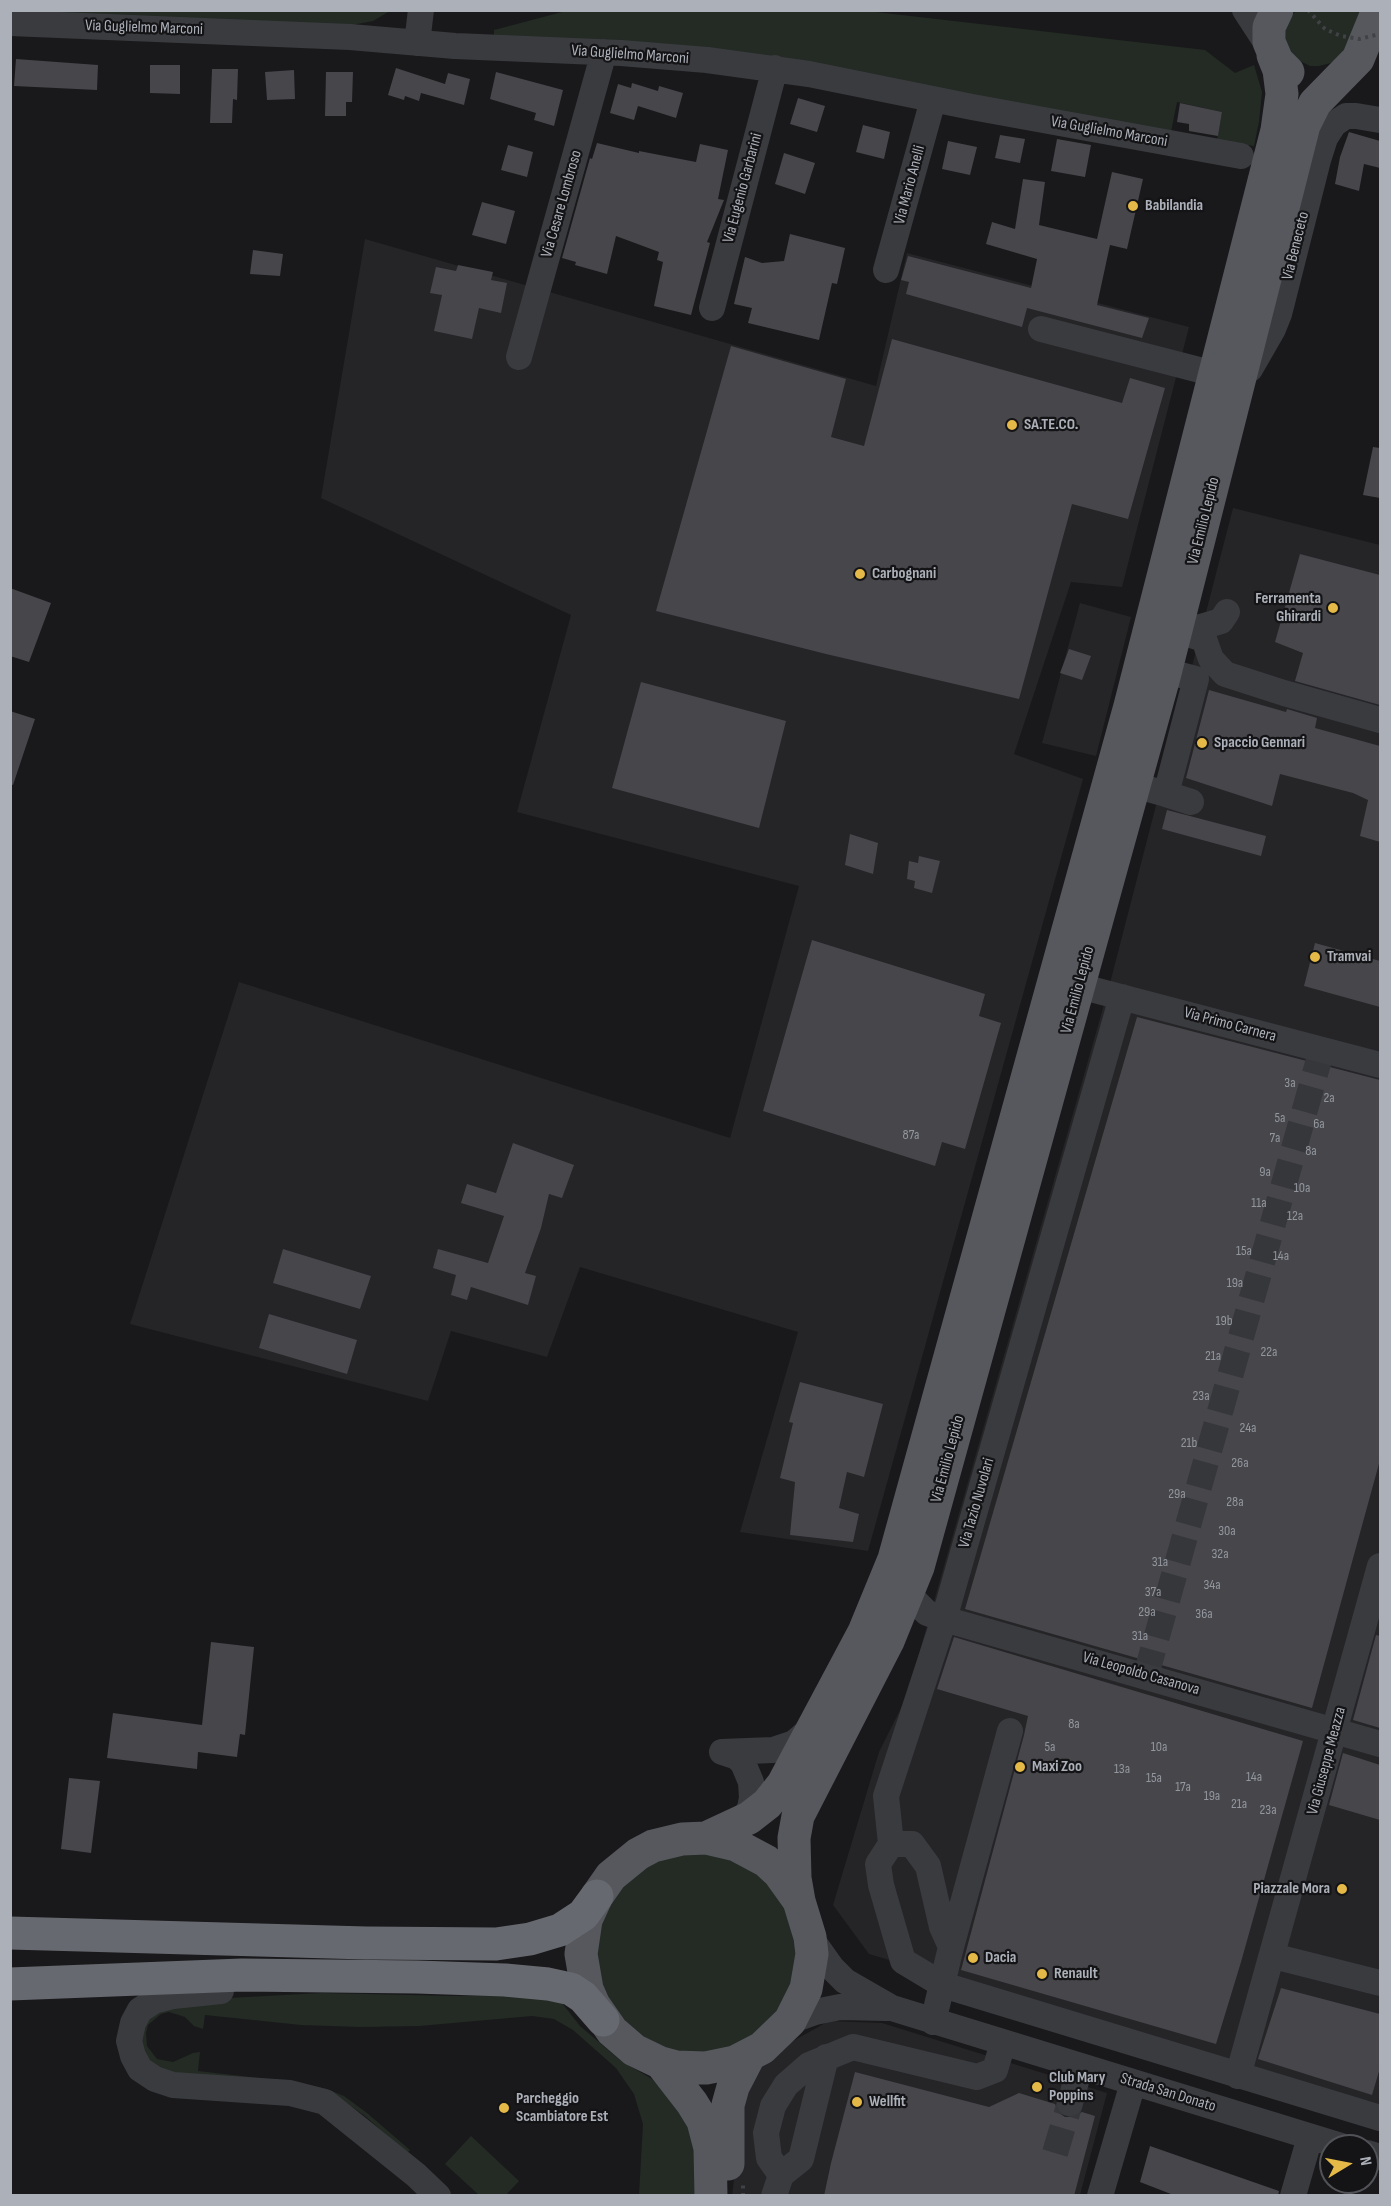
<!DOCTYPE html>
<style>
body{margin:0}
#map{position:relative;width:1391px;height:2206px;overflow:hidden;background:#19191b;font-family:"Sofia Sans Condensed",sans-serif}
canvas{display:block}
.frame{position:absolute;inset:0;border:12px solid #acb0b9;pointer-events:none}
.north{position:absolute;left:1319px;top:2134px;width:60px;height:60px;box-sizing:border-box;background:#141416;border:2px solid #515257;border-radius:50%;rotate:80deg;font-size:16px;font-weight:700;line-height:24px;text-align:center;color:#acb0b9}
.north::after{content:'';display:block;margin:auto;width:21px;height:27px;background:#e4b947;clip-path:polygon(50% 0,100% 100%,50% 72%,0 100%)}
</style>
<div id="map">
<canvas width="1391" height="2206"></canvas>
<div class="frame"></div>
<div class="north">N</div>
</div>
<script>
const context = document.querySelector('canvas').getContext('2d');
context.lineJoin = 'round';
function paint(path, color) { context.fillStyle = color; context.fill(path, 'evenodd'); }
const shape = rows => new Path2D(rows.map(r => 'M' + r).join(''));
function stroke(path, color, width, dash) { context.strokeStyle = color; context.lineWidth = width; context.lineCap = dash ? 'butt' : 'round'; context.setLineDash(dash || []); context.stroke(path); }
function drawText(font, color, halo, rows, align = 'center') {
  context.font = font + ' "Sofia Sans Condensed",sans-serif'; context.lineWidth = 4.5; context.setLineDash([]); context.textBaseline = 'middle'; context.strokeStyle = halo; context.fillStyle = color; for (const [text, x, y, turn = 0] of rows) {
    context.save(); context.translate(x, y); context.rotate((+turn || 0) * Math.PI / 180); context.textAlign = isNaN(turn) ? turn : align; if (halo) context.strokeText(text, 0, 0); context.fillText(text, 0, 0); context.restore();
  }
}
paint(shape([
 [365,239,876,386,907,253,1189,327,1122,587,1071,582,1014,754,1083,779,868,1551,740,1532,798,1332,580,1267,547,1357,451,1331,428,1401,130,1324,239,982,730,1138,799,886,517,812,571,615,321,498],
 [1233,508,1380,545,1380,2105,869,1954,833,1905,879,1752,907,1696,1109,987],
 [1080,603,1131,617,1096,756,1042,743],
 [829,2021,882,2023,1107,2093,1080,2195,732,2196,745,2085,775,2051]
]), '#252528');
paint(shape([
 [11,10,390,11,373,21,352,25,110,20,79,13,56,18],
 [566,11,867,11,1205,50,1235,73,1254,65,1262,92,1259,122,1254,146,1217,140,1222,112,1177,102,1171,132,494,41,494,30],
 [1296,11,1360,11,1347,46,1335,62,1319,66,1310,66,1300,61,1292,55,1286,44,1285,31,1289,18],
 '595 1953a101 101 0 1 1 202 0a101 101 0 1 1-202 0Z',
 [322,1993,453,1996,521,1995,562,2003,580,2026,620,2060,652,2079,666,2091,689,2123,704,2195,639,2195,643,2124,634,2094,616,2068,573,2030,554,2019,532,2016,419,2026,360,2027,301,2025,205,2015,203,2029,194,2026,185,2017,169,2012,161,2014,148,2025,146,2033,147,2046,157,2059,173,2062,193,2053,200,2052,198,2071,294,2082,327,2089,344,2096,367,2113,410,2150,407,2153,365,2116,341,2099,171,2073,151,2066,137,2043,149,2017,191,2000],
 [471,2136,519,2181,506,2195,479,2195,445,2164]
]), '#232b24');
paint(shape([
 [16,59,98,65,97,90,14,86],
 [150,65,180,65,180,94,150,93],
 [396,68,445,84,448,73,470,79,464,105,421,93,419,101,405,96,404,100,388,95],
 [212,69,238,69,237,100,233,99,232,123,210,123],
 [294,70,295,99,267,100,265,72],
 [326,72,353,72,352,102,346,102,346,116,325,116],
 [496,72,563,90,554,126,534,120,536,113,490,99],
 [632,83,658,91,659,86,683,93,676,118,638,106,634,120,610,113,618,84,631,88],
 [798,98,825,106,817,132,790,124],
 [1180,103,1222,112,1218,136,1189,131,1189,124,1177,122],
 [863,125,890,132,884,159,856,152],
 [1349,132,1380,141,1380,168,1364,164,1359,191,1335,184,1340,157],
 [1000,135,1025,139,1020,163,995,158],
 [1057,139,1091,145,1085,177,1051,171],
 [948,141,977,147,970,175,942,169],
 [597,143,639,153,639,151,696,162,700,144,728,150,718,199,724,200,707,242,710,243,691,315,654,306,663,262,657,260,659,252,616,236,607,274,575,265,576,262,562,258,590,158,592,159],
 [508,145,533,152,527,177,501,170],
 [784,153,815,163,805,194,775,184],
 [1112,172,1143,179,1127,249,1110,245,1097,305,1149,318,1142,338,1027,308,1022,327,906,294,909,282,901,280,908,256,1031,288,1037,259,986,244,992,222,1015,229,1023,179,1045,182,1039,225,1097,239],
 [482,202,515,211,506,244,472,235],
 [790,234,845,248,837,284,832,283,819,340,748,323,752,308,734,304,745,257,762,263,784,261],
 [253,250,283,254,280,276,250,274],
 [458,265,493,272,491,280,507,283,501,313,479,308,472,339,434,331,442,295,430,293,436,267,456,271],
 [892,339,1122,403,1130,378,1165,388,1128,519,1072,504,1019,699,826,654,656,611,731,346,846,379,831,437,864,446],
 [1373,447,1380,448,1380,498,1363,495],
 [1300,554,1380,575,1380,705,1295,681,1303,653,1275,642],
 [10,588,51,603,29,662,10,656],
 [1069,649,1091,656,1082,680,1060,673],
 [641,682,786,721,759,828,612,788],
 [1209,690,1286,712,1287,709,1317,718,1315,728,1380,746,1380,842,1360,836,1368,800,1353,793,1280,774,1272,806,1186,778],
 [10,711,35,719,13,785,10,784],
 [1167,810,1266,836,1261,856,1162,829],
 [850,834,878,843,873,874,845,865],
 [919,856,940,861,932,893,914,888,915,881,907,879,909,861,918,863],
 [812,940,985,994,979,1016,1001,1023,965,1149,942,1142,935,1166,763,1111],
 [1315,943,1380,961,1380,1007,1304,986],
 [1137,1017,1380,1080,1380,1460,1312,1708,965,1609],
 [513,1143,574,1165,562,1198,549,1194,541,1228,525,1273,536,1276,528,1305,471,1287,467,1300,451,1295,456,1275,433,1268,438,1249,488,1263,504,1216,461,1203,467,1184,496,1193],
 [283,1249,371,1276,360,1309,273,1283],
 [269,1314,357,1340,347,1374,259,1348],
 [800,1382,883,1404,864,1477,847,1472,839,1508,859,1514,853,1542,790,1535,795,1482,780,1478,793,1423,789,1422],
 [1376,1635,1380,1636,1380,1728,1353,1720],
 [954,1637,1303,1741,1241,1962,1216,2044,961,1970,1024,1735,1028,1716,937,1689],
 [211,1642,254,1647,245,1735,240,1734,237,1757,198,1752,197,1769,107,1758,113,1713,202,1725],
 [1343,1753,1380,1765,1380,1820,1329,1805],
 [69,1778,100,1781,91,1853,61,1849],
 [1281,1988,1380,2014,1380,2068,1372,2095,1258,2059],
 [855,2072,989,2107,1019,2093,1055,2104,1059,2113,1065,2117,1074,2117,1082,2112,1095,2116,1074,2196,824,2196,831,2163],
 [1150,2146,1279,2191,1278,2196,1176,2196,1140,2182]
]), '#46464b');
stroke(shape([
 [1146,1675,1322,1049],
 [1055,2153,1070,2103]
]), '#36373b', 26, [26, 13]);
stroke(shape([
 [743,2196,743,2184]
]), '#404246', 4, [3, 4.5]);
stroke(shape([
 [1245,10,1271,50],
 [10,23,350,37,455,46,621,53,707,60,809,74,972,107,1241,156],
 [417,43,421,10],
 [886,270,933,100],
 [712,308,775,68],
 [1041,329,1215,374],
 [519,357,604,52],
 [1250,369,1273,329,1279,314,1318,160,1325,138,1334,124,1346,116,1356,116,1380,120],
 [1177,627,1188,634,1204,639,1211,659,1225,674,1284,693,1380,720],
 [1180,628,1201,627,1221,621,1227,612],
 [1134,785,1166,794,1196,679,1177,674,1164,677],
 [1166,794,1191,802],
 [1079,986,1380,1065],
 [1122,997,944,1619,886,1796,891,1844,878,1864,881,1885,903,1961,943,1985,1380,2118],
 [908,1594,927,1613,944,1619,1380,1744],
 [722,1752,773,1750,794,1743,813,1727],
 [722,1752,737,1757,743,1763,751,1782,752,1798,750,1808,744,1819,737,1825],
 [891,1844,912,1844,928,1866,942,1927,951,1947],
 [810,1937,832,1968,845,1981,892,2008,1341,2146],
 [1273,1956,1380,1983],
 [221,1991,173,1996,154,2001,140,2010,133,2023,129,2041,133,2056,140,2069,155,2079,173,2085,290,2093,325,2102,416,2175,438,2196],
 [790,2021,815,2012,840,2007,886,2008],
 [933,2022,951,1947,1010,1731],
 [1238,2076,1380,1566],
 [1070,2103,1080,2067],
 [1367,2153,1380,2157],
 [781,2175,769,2158,766,2133,773,2106,786,2085,809,2065,853,2047,977,2077,995,2070,1003,2043],
 [774,2196,781,2175,801,2159,826,2057],
 [1100,2196,1133,2083],
 [1293,2196,1310,2137]
]), '#3a3b3f', 26);
stroke(shape([
 [1277,10,1269,27,1269,42,1277,61,1288,72],
 [706,1838,749,1818,767,1804,783,1784,864,1632,894,1559,1130,706,1277,130,1282,94,1279,70,1273,55],
 [799,1901,779,1873,766,1861,736,1845,706,1838,682,1839,653,1846,638,1854,611,1876,597,1896,586,1920,581,1954,587,1989,594,2005,612,2031,634,2050,661,2063,676,2067,706,2068,735,2062,762,2048,790,2021,806,1989,812,1954,810,1937,799,1901,795,1878,794,1838,798,1816,888,1641,918,1567,1164,677,1304,125,1315,103,1358,59,1378,10],
 [661,2063,692,2103,703,2121,710,2148,711,2196],
 [728,2164,728,2105,733,2087,749,2056]
]), '#56585e', 33);
stroke(shape([
 [10,1933,366,1943,496,1944,530,1939,560,1930,583,1915,597,1896],
 [10,1984,242,1975,417,1977,505,1980,548,1984,571,1989,583,1997,603,2020]
]), '#676970', 33);
stroke(shape([
 [1308,10,1325,29,1341,36,1359,39,1380,34]
]), '#404246', 4, [3, 4.5]);
for (const [x, y, r, color] of [
 [1133,206,6,"#e4b947"],
 [1012,425,6,"#e4b947"],
 [860,574,6,"#e4b947"],
 [1333,608,6,"#e4b947"],
 [1202,743,6,"#e4b947"],
 [1315,957,6,"#e4b947"],
 [1020,1767,6,"#e4b947"],
 [1342,1889,6,"#e4b947"],
 [973,1958,6,"#e4b947"],
 [1042,1974,6,"#e4b947"],
 [1037,2087,6,"#e4b947"],
 [857,2102,6,"#e4b947"],
 [504,2108,6,"#e4b947"]
]) { const dot = new Path2D(); dot.arc(x, y, r, 0, 2 * Math.PI); context.fillStyle = color; context.fill(dot); stroke(dot, '#141416', 2); }
drawText('14px', '#92969e', null, [
 ["3a",1290,1083],
 ["2a",1329,1098],
 ["5a",1280,1118],
 ["6a",1319,1124],
 ["87a",911,1135],
 ["7a",1275,1138],
 ["8a",1311,1151],
 ["9a",1265,1172],
 ["10a",1302,1188],
 ["11a",1259,1203],
 ["12a",1295,1216],
 ["15a",1244,1251],
 ["14a",1281,1256],
 ["19a",1235,1283],
 ["19b",1224,1321],
 ["22a",1269,1352],
 ["21a",1213,1356],
 ["23a",1201,1396],
 ["24a",1248,1428],
 ["21b",1189,1443],
 ["26a",1240,1463],
 ["29a",1177,1494],
 ["28a",1235,1502],
 ["30a",1227,1531],
 ["32a",1220,1554],
 ["31a",1160,1562],
 ["34a",1212,1585],
 ["37a",1153,1592],
 ["29a",1147,1612],
 ["36a",1204,1614],
 ["31a",1140,1636],
 ["8a",1074,1724],
 ["5a",1050,1747],
 ["10a",1159,1747],
 ["13a",1122,1769],
 ["14a",1254,1777],
 ["15a",1154,1778],
 ["17a",1183,1787],
 ["19a",1212,1796],
 ["21a",1239,1804],
 ["23a",1268,1810]
]);
drawText('16px', '#acb0b9', '#141416', [
 ["Via Guglielmo Marconi",144,28,2],
 ["Via Guglielmo Marconi",630,55,4],
 ["Via Guglielmo Marconi",1109,132,10],
 ["Via Mario Anelli",910,185,-75],
 ["Via Eugenio Garbarini",743,188,-75],
 ["Via Cesare Lombroso",562,204,-74],
 ["Via Beneceto",1296,246,-76],
 ["Via Emilio Lepido",1204,521,-76],
 ["Via Emilio Lepido",1078,990,-75],
 ["Via Primo Carnera",1230,1025,15],
 ["Via Emilio Lepido",948,1459,-75],
 ["Via Tazio Nuvolari",977,1503,-74],
 ["Via Leopoldo Casanova",1141,1674,16],
 ["Via Giuseppe Meazza",1327,1761,-75],
 ["Strada San Donato",1168,2093,17]
]);
drawText('bold 16px', '#acb0b9', '#141416', [
 ["Babilandia",1145,206],
 ["SA.TE.CO.",1024,425],
 ["Carbognani",872,574],
 ["Ferramenta",1321,599,"right"],
 ["Ghirardi",1321,617,"right"],
 ["Spaccio Gennari",1214,743],
 ["Tramvai",1327,957],
 ["Maxi Zoo",1032,1767],
 ["Piazzale Mora",1330,1889,"right"],
 ["Dacia",985,1958],
 ["Renault",1054,1974],
 ["Club Mary",1049,2078],
 ["Poppins",1049,2096],
 ["Parcheggio",516,2099],
 ["Scambiatore Est",516,2117],
 ["Wellfit",869,2102]
], 'left');
</script>
